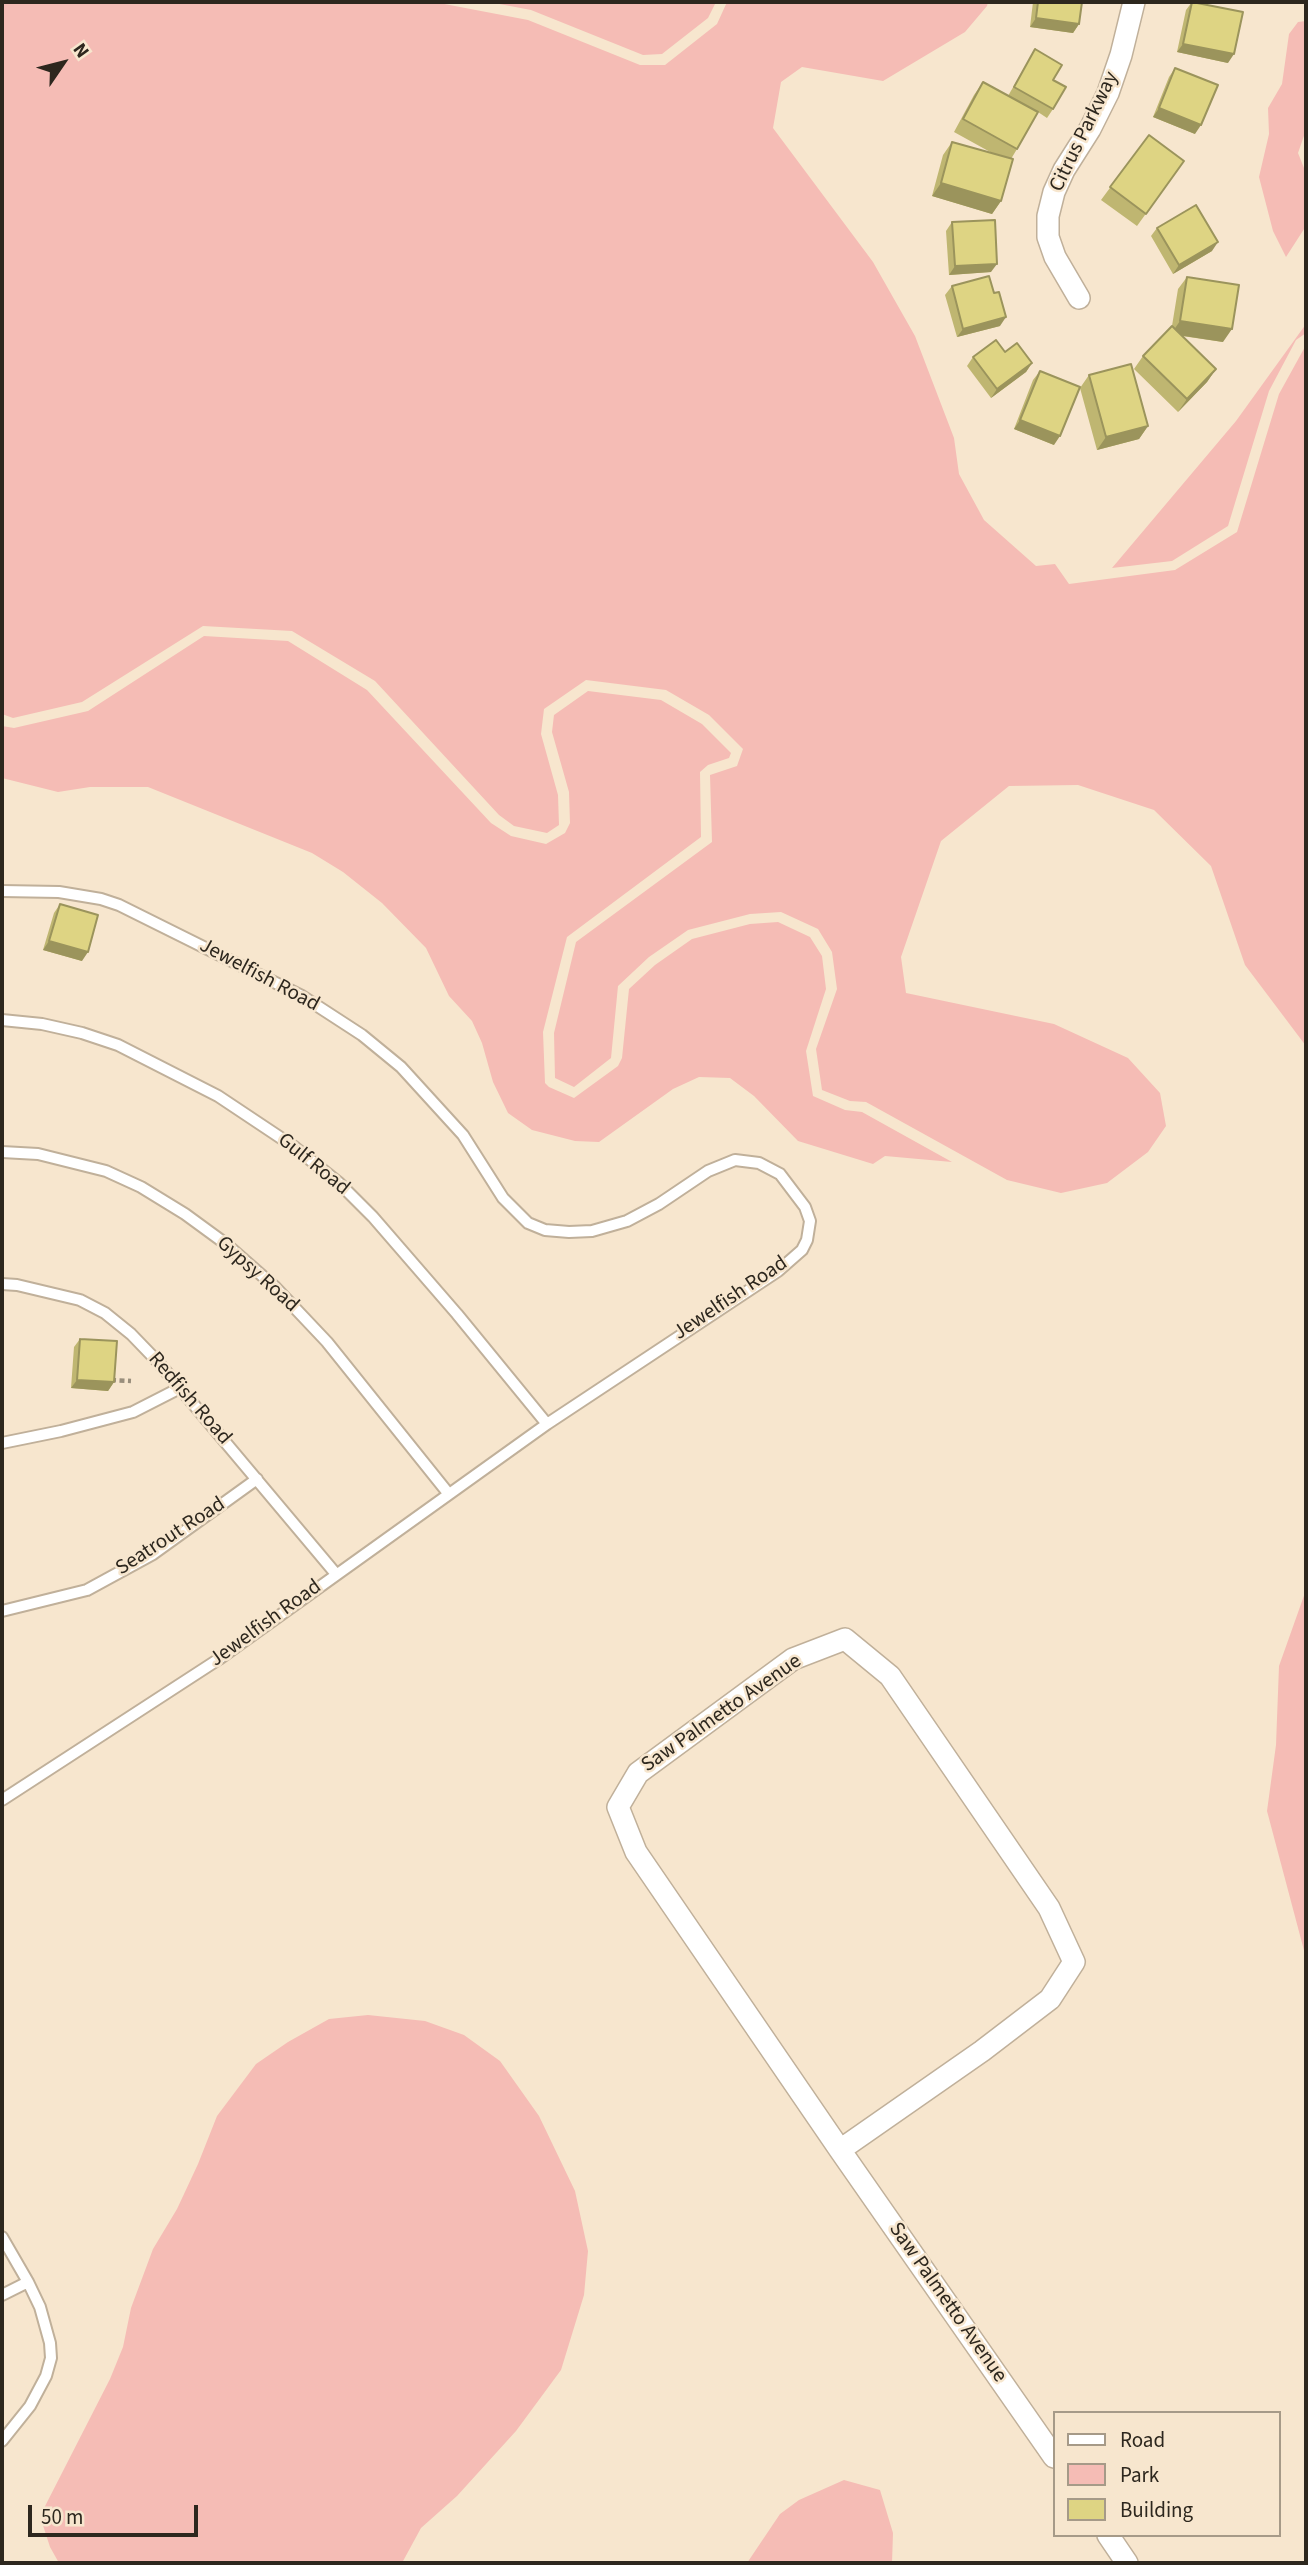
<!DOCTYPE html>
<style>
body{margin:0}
#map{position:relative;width:1308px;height:2565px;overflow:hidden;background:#f7e6ce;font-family:"Source Sans 3",sans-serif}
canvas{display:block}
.frame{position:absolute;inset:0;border:4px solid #2d271e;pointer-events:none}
.legend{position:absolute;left:1053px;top:2411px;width:228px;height:126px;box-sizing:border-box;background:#f7e6ce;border:2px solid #a69a88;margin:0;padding:9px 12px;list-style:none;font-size:21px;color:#2d271e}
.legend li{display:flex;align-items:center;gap:14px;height:35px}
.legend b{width:35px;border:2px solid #a69a88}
.north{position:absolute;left:28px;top:28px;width:70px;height:70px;-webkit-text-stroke:5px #f7e6ce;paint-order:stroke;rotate:55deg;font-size:19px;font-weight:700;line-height:28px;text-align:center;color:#2d271e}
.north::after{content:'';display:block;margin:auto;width:24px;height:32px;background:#2d271e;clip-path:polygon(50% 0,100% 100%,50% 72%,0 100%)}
.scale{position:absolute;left:28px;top:2505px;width:170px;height:32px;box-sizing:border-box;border:4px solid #2d271e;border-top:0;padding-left:9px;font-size:21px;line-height:24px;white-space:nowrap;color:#2d271e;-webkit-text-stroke:5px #f7e6ce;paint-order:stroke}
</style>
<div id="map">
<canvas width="1308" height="2565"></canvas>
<div class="frame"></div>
<ul class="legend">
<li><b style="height:9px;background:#fff"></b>Road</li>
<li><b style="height:19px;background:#f5bcb5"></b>Park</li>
<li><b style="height:19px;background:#ded483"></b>Building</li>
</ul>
<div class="north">N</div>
<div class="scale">50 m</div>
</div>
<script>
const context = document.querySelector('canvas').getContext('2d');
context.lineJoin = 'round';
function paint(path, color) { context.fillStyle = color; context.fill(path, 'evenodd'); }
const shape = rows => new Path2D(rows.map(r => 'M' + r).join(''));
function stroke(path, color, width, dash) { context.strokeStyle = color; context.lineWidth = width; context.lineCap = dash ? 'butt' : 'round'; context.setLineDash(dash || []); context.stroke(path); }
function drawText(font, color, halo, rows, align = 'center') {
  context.font = font + ' "Source Sans 3",sans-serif'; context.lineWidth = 5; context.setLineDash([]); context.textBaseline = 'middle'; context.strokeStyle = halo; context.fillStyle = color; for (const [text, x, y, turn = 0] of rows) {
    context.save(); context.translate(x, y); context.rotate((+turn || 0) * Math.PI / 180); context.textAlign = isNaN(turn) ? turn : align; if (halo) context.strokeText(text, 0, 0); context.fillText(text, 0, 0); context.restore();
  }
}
paint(shape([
 [2,2,434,2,528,20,640,65,665,65,717,24,727,2,988,2,987,6,965,32,883,81,802,67,781,82,773,128,873,262,915,336,954,438,959,474,984,520,1036,566,1055,564,1069,584,1175,570,1237,532,1279,394,1306,345,1306,1046,1245,965,1211,866,1154,810,1078,785,1009,786,941,841,901,957,906,993,1054,1024,1128,1058,1160,1093,1166,1126,1148,1152,1107,1183,1061,1193,1007,1180,866,1102,850,1101,822,1090,816,1049,837,989,832,952,818,929,781,912,750,914,688,930,649,957,618,986,611,1058,574,1087,555,1078,554,1033,576,942,712,842,710,775,737,766,743,749,709,715,666,690,586,680,544,709,541,734,558,795,559,825,547,833,514,826,499,815,375,681,292,631,203,626,82,702,13,718,2,714],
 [489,2,716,2,708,18,662,54,643,55,531,10],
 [1306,21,1306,130,1298,153,1306,173,1306,226,1286,257,1273,231,1259,177,1269,134,1268,108,1282,84,1289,34,1298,22],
 [1306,324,1306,333,1296,340,1269,391,1228,526,1172,561,1112,568,1236,421],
 [204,636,288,641,367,690,491,823,511,836,546,844,565,833,570,823,569,792,552,732,554,715,588,691,661,700,702,724,731,753,729,758,708,765,700,772,701,837,567,937,543,1032,545,1083,549,1087,574,1098,618,1066,622,1058,629,989,655,965,692,939,750,924,778,922,810,937,822,956,826,989,806,1051,813,1096,845,1110,862,1112,952,1162,885,1156,873,1164,798,1141,754,1096,730,1078,699,1077,673,1089,599,1142,575,1141,532,1130,508,1113,493,1082,482,1043,472,1021,449,996,426,948,382,903,343,872,312,853,148,787,90,787,58,792,2,778,2,726,14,728,88,711],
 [1306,1590,1306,1958,1267,1811,1276,1745,1279,1666],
 [368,2015,425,2021,464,2035,500,2061,539,2116,575,2191,588,2251,584,2295,561,2370,516,2431,457,2496,421,2528,402,2563,59,2563,50,2547,40,2516,110,2379,123,2347,131,2308,153,2249,177,2209,198,2164,217,2116,256,2064,288,2042,329,2019],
 [844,2480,880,2490,893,2533,892,2563,747,2563,780,2514,799,2500]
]), '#f5bcb5');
const service = shape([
 [2,891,59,892,101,899,119,905,302,996,362,1035,401,1067,463,1135,503,1198,528,1223,545,1230,569,1232,592,1231,627,1221,659,1204,708,1171,735,1160,759,1163,780,1174,805,1207,810,1221,807,1240,802,1250,778,1271,547,1424,219,1659,2,1800],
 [2,1020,42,1024,82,1033,118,1045,218,1096,293,1146,339,1183,373,1217,457,1314,547,1424],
 [2,1152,38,1154,106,1171,141,1187,185,1214,226,1244,275,1287,327,1342,448,1493],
 [2,1284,17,1285,80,1300,105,1313,131,1334,158,1362,336,1574],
 [2,1443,61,1431,133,1412,180,1388],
 [2,1611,87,1590,153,1554,257,1479],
 [2,2237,28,2282,40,2307,50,2343,51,2358,46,2376,30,2406,2,2441],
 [2,2295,28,2282]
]);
const minor = shape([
 [1079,298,1055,257,1048,237,1048,216,1054,192,1064,170,1090,129,1108,93,1121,55,1134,2],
 [840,2150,982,2051,1050,1999,1074,1962,1049,1908,890,1676,845,1639,793,1659,638,1773,618,1807,636,1852,840,2150,1054,2457],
 [1108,2535,1127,2563]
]);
stroke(service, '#c0b09a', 14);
stroke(minor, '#c0b09a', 24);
stroke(shape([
 [111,1380,131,1381]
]), '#998e7c', 4.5, [5, 3.5]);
stroke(service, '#fff', 10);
stroke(minor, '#fff', 21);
paint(shape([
 [1033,2,1082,2,1079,24,1073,33,1030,27],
 [1192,2,1228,63,1177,52,1186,10],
 [1035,49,1053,80,1053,109,1047,118,1038,112,1017,149,1011,159,1001,201,992,214,932,196,943,155,952,142,992,153,954,132,974,95,983,82,1008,96],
 [1175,68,1195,134,1153,117,1169,77],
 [1149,135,1184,161,1137,226,1101,200],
 [952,222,991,272,949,275,946,231],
 [1157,228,1212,251,1173,274,1151,236],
 [1187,277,1223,342,1182,336,1216,369,1207,382,1178,412,1134,369,1143,356,1172,326,1178,289],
 [952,286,994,293,1000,326,957,337,945,295],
 [1005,352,1032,363,1026,372,991,398,967,366,973,357],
 [1040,371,1054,445,1014,429,1033,380],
 [1089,375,1148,426,1139,439,1097,450,1080,388],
 [60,904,82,961,43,950,54,913],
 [80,1339,114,1382,108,1391,71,1388,74,1347]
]), '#bfb671');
paint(shape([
 [1036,18,1079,24,1073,33,1030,27],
 [1183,44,1234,54,1228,63,1177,52],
 [1159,108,1201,125,1195,134,1153,117],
 [941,183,1001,201,992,214,932,196],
 [1218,242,1212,251,1173,274,1179,265],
 [997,264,991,272,949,275,955,266],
 [1006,317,1000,326,957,337,963,329],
 [1180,321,1232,329,1223,342,1171,334],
 [1032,363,1026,372,991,398,997,389],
 [1216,369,1207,382,1178,412,1187,399],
 [1020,420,1060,436,1054,445,1014,429],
 [1148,426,1139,439,1097,450,1106,437],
 [49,941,88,952,82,961,43,950],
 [77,1380,114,1382,108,1391,71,1388]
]), '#9b945c');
const building = shape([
 [1038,2,1082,2,1079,24,1036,18,1038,2],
 [1192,2,1243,12,1234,54,1183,44,1192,2],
 [1035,49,1062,65,1053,80,1066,87,1053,109,1014,87,1035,49],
 [1175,68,1218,85,1201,125,1159,108,1175,68],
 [983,82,1038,112,1017,149,963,119,983,82],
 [1149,135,1184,161,1146,214,1110,187,1149,135],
 [952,142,1013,159,1001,201,941,183,952,142],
 [1196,205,1218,242,1179,265,1157,228,1196,205],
 [995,220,997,264,955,266,952,222,995,220],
 [989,276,994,293,999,292,1006,317,963,329,952,286,989,276],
 [1187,277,1239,285,1232,329,1180,321,1187,277],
 [1172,326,1216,369,1187,399,1143,356,1172,326],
 [996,340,1005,352,1017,343,1032,363,997,389,973,357,996,340],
 [1131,364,1148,426,1106,437,1089,375,1131,364],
 [1040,371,1080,387,1060,436,1020,420,1040,371],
 [60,904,98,915,88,952,49,941,60,904],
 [80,1339,117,1341,114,1382,77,1380,80,1339]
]);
paint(building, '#ded483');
stroke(building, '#9b945c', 2);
drawText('21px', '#2d271e', '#f7e6ce', [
 ["Citrus Parkway",1085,132,-64],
 ["Jewelfish Road",259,976,28],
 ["Gulf Road",313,1165,39],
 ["Gypsy Road",257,1275,42],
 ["Jewelfish Road",731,1299,-34],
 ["Redfish Road",189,1399,49],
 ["Seatrout Road",171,1537,-33],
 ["Jewelfish Road",266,1624,-36],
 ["Saw Palmetto Avenue",722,1714,-35],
 ["Saw Palmetto Avenue",947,2303,55]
]);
</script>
